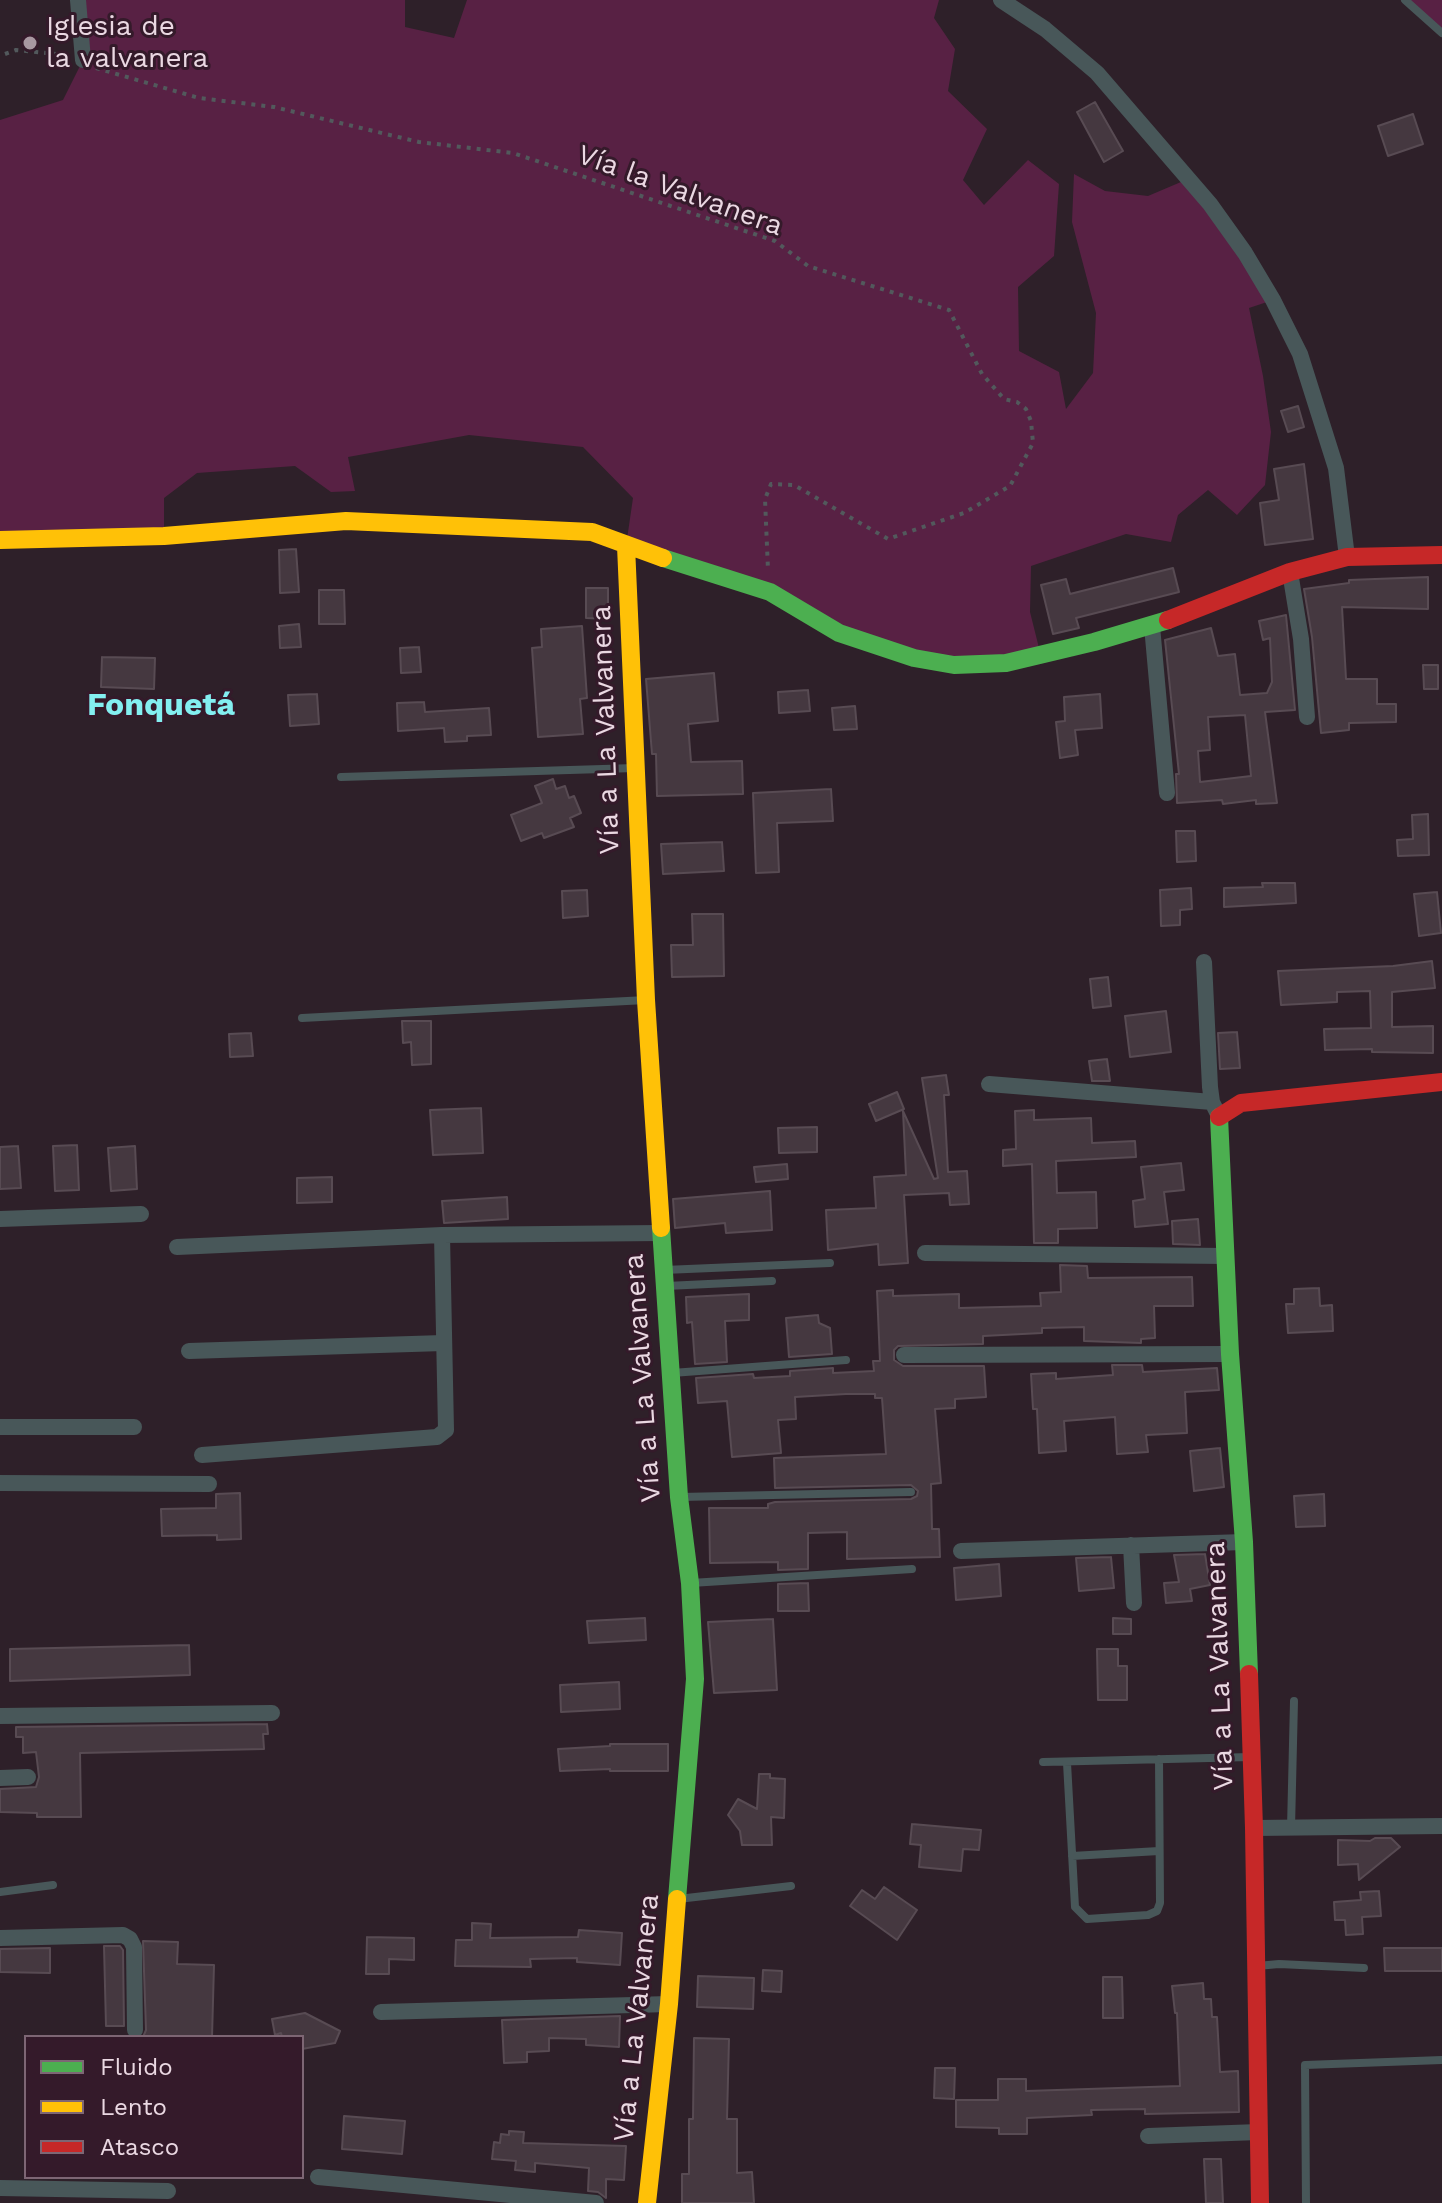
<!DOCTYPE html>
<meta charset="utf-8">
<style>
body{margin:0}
#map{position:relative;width:1442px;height:2203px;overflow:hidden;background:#2e2029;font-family:"Work Sans",sans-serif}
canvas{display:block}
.legend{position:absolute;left:24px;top:2035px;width:280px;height:144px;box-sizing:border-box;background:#341a2a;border:2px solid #7d6674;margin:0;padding:10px 14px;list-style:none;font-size:24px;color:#ead8e2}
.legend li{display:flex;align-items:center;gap:16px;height:40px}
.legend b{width:40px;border:2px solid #7d6674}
</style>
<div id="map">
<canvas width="1442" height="2203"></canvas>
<ul class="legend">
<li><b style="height:10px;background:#4caf50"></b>Fluido</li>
<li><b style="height:10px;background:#ffc107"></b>Lento</li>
<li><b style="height:10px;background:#c62828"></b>Atasco</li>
</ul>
</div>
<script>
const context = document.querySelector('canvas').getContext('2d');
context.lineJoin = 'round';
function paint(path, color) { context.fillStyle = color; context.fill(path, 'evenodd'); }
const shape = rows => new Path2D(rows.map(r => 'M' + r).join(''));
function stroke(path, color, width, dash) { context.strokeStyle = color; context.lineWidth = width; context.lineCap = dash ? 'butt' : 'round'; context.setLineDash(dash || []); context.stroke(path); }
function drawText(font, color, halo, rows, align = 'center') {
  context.font = font + ' "Work Sans",sans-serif'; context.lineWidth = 6; context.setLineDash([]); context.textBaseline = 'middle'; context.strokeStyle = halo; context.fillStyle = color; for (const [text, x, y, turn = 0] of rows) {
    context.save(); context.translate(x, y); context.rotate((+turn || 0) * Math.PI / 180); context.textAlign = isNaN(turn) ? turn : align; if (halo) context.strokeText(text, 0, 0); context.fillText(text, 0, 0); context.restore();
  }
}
paint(shape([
 [78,0,405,0,405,27,454,38,467,0,939,0,934,18,955,49,948,91,987,129,963,180,984,205,1028,160,1059,184,1054,256,1018,287,1019,351,1059,372,1066,409,1093,373,1096,313,1072,222,1074,174,1105,191,1148,196,1188,179,1273,300,1249,308,1263,376,1271,432,1265,485,1237,515,1208,490,1178,515,1171,542,1126,534,1031,566,1030,612,1041,656,914,658,770,592,626,546,633,498,583,447,469,435,348,457,355,491,331,492,295,466,197,473,164,498,164,536,0,540,0,120,63,100,83,60],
 [1405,0,1442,0,1442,33]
]), '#582144');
const building = shape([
 [1095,102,1123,151,1104,162,1077,112,1095,102],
 [1413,114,1423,144,1388,156,1378,126,1413,114],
 [1298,406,1304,427,1288,432,1281,411,1298,406],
 [1304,464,1313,539,1265,545,1260,503,1279,500,1274,469,1304,464],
 [296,549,299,592,280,593,279,550,296,549],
 [1173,568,1179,592,1076,618,1079,628,1053,634,1041,585,1066,579,1070,594,1173,568],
 [1428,577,1428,609,1342,607,1346,679,1377,679,1377,704,1396,704,1396,722,1349,723,1349,730,1321,733,1312,637,1304,589,1349,583,1349,580,1428,577],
 [586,588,608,588,608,619,586,618,586,588],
 [319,590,344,590,345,624,319,624,319,590],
 [1286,615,1295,710,1265,712,1277,803,1256,804,1256,800,1223,804,1222,800,1177,803,1176,774,1179,774,1165,640,1211,628,1218,656,1235,654,1240,695,1267,693,1272,682,1270,638,1263,640,1259,621,1286,615],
 [1245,715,1251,776,1200,782,1198,751,1210,750,1208,717,1245,715],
 [299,624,301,647,280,648,279,626,299,624],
 [582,626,587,698,580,699,583,734,538,737,532,648,542,647,541,629,582,626],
 [419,647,421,672,401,673,400,648,419,647],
 [102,657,155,658,154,689,101,687,102,657],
 [1423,665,1438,665,1438,689,1424,689,1423,665],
 [714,673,718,721,688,724,691,762,742,761,743,794,657,796,656,754,652,754,646,679,714,673],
 [808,690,810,711,779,713,778,692,808,690],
 [317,694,319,724,290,726,288,695,317,694],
 [1100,694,1102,728,1075,730,1078,755,1060,758,1056,722,1065,721,1064,697,1100,694],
 [424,702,425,712,489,708,491,735,467,736,467,741,445,742,444,728,398,731,397,703,424,702],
 [855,706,857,729,834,730,832,708,855,706],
 [553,779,556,789,565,786,569,798,574,796,581,813,570,818,574,827,544,838,542,833,521,841,511,815,542,803,535,786,553,779],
 [831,789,833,821,777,823,779,872,756,873,753,793,831,789],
 [1428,814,1429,855,1398,856,1397,840,1413,839,1412,815,1428,814],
 [1176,831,1195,831,1196,861,1177,862,1176,831],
 [722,842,724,871,663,874,661,844,722,842],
 [1262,883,1295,883,1296,903,1224,907,1224,888,1263,887,1262,883],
 [1191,888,1192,909,1180,910,1180,925,1161,926,1160,890,1191,888],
 [587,890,588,916,563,918,562,891,587,890],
 [1437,892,1441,933,1419,936,1414,894,1437,892],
 [692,914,723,914,724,976,672,977,671,945,693,945,692,914],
 [1432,961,1435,988,1392,992,1392,1027,1433,1026,1433,1053,1372,1052,1372,1049,1325,1050,1324,1029,1371,1028,1370,991,1337,992,1337,1002,1281,1005,1278,971,1393,966,1432,961],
 [1108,977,1111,1006,1093,1008,1090,979,1108,977],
 [1166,1011,1171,1052,1130,1057,1125,1016,1166,1011],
 [402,1021,431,1021,431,1064,412,1065,411,1042,403,1043,402,1021],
 [1237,1032,1240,1068,1220,1069,1218,1033,1237,1032],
 [251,1033,253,1056,230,1057,229,1034,251,1033],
 [1107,1059,1110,1081,1092,1081,1089,1061,1107,1059],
 [946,1075,949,1095,944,1095,948,1172,967,1171,969,1204,950,1205,949,1193,904,1195,908,1263,879,1265,878,1244,828,1250,826,1210,876,1208,874,1177,906,1175,903,1111,934,1179,938,1178,922,1078,946,1075],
 [897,1092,904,1109,876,1121,869,1104,897,1092],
 [481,1108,483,1153,433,1155,430,1110,481,1108],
 [1034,1110,1034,1120,1091,1118,1092,1143,1135,1141,1136,1157,1056,1161,1057,1193,1096,1192,1097,1228,1058,1229,1058,1243,1034,1243,1032,1164,1003,1166,1003,1150,1016,1149,1015,1111,1034,1110],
 [817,1127,817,1152,779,1153,778,1128,817,1127],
 [77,1145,79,1190,55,1191,53,1146,77,1145],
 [18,1146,21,1188,0,1189,0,1147,18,1146],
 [135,1146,137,1189,111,1191,108,1148,135,1146],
 [1181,1163,1184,1190,1164,1192,1168,1224,1135,1227,1133,1201,1145,1199,1141,1167,1181,1163],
 [787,1164,788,1179,756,1182,754,1167,787,1164],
 [332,1177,332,1202,297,1203,297,1178,332,1177],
 [770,1191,772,1230,726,1233,725,1223,675,1228,673,1199,770,1191],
 [507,1197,508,1219,444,1223,442,1201,507,1197],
 [1198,1219,1200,1245,1173,1244,1172,1221,1198,1219],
 [1060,1265,1087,1266,1088,1278,1192,1277,1193,1306,1154,1306,1155,1338,1141,1339,1141,1343,1084,1341,1084,1327,1042,1328,1042,1333,983,1336,983,1344,898,1346,894,1350,894,1360,903,1366,984,1366,986,1397,955,1399,955,1408,935,1409,941,1483,931,1484,932,1529,939,1529,940,1557,847,1559,847,1532,808,1533,808,1569,778,1570,778,1562,710,1563,709,1508,768,1508,768,1504,775,1502,911,1499,917,1496,918,1491,911,1485,775,1488,774,1458,886,1454,882,1398,875,1398,875,1394,846,1394,795,1397,796,1419,778,1420,781,1453,732,1457,727,1401,698,1403,696,1378,753,1374,754,1378,790,1376,790,1371,833,1368,833,1373,874,1371,873,1361,880,1361,877,1291,893,1290,893,1296,959,1294,959,1308,1041,1306,1040,1293,1061,1292,1060,1265],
 [1319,1288,1320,1306,1332,1305,1333,1331,1288,1333,1286,1304,1294,1304,1294,1289,1319,1288],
 [749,1294,749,1320,725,1321,727,1362,695,1364,692,1322,687,1323,686,1297,749,1294],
 [818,1315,819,1323,830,1328,832,1354,789,1357,786,1318,818,1315],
 [1112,1365,1142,1365,1143,1372,1217,1368,1219,1390,1185,1392,1187,1433,1146,1435,1148,1452,1117,1454,1115,1417,1064,1421,1066,1451,1039,1453,1037,1409,1033,1409,1031,1374,1056,1373,1056,1379,1113,1375,1112,1365],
 [1220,1448,1224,1487,1194,1491,1190,1451,1220,1448],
 [240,1493,241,1539,217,1540,217,1535,162,1536,161,1509,216,1508,216,1494,240,1493],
 [1324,1494,1325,1526,1296,1527,1294,1496,1324,1494],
 [1205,1554,1210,1585,1190,1589,1192,1601,1166,1603,1164,1583,1179,1582,1174,1555,1205,1554],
 [1111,1557,1114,1588,1079,1591,1076,1558,1111,1557],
 [999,1564,1001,1596,956,1600,954,1568,999,1564],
 [808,1583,809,1611,778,1611,778,1584,808,1583],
 [645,1618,646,1640,589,1643,587,1621,645,1618],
 [1113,1618,1131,1619,1131,1634,1113,1634,1113,1618],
 [773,1619,777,1690,714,1693,708,1622,773,1619],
 [189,1645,190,1675,10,1681,10,1649,189,1645],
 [1097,1649,1118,1649,1118,1666,1127,1666,1127,1700,1098,1700,1097,1649],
 [619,1682,620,1709,561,1712,560,1685,619,1682],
 [267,1724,268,1734,263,1734,264,1749,80,1753,81,1817,37,1817,37,1813,0,1812,0,1789,36,1787,39,1777,36,1752,23,1753,23,1737,16,1737,16,1727,267,1724],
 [610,1744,668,1744,668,1771,610,1771,610,1769,560,1771,558,1749,610,1746,610,1744],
 [759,1774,770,1774,770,1778,785,1779,784,1818,771,1817,772,1845,742,1845,740,1831,728,1815,738,1799,757,1809,759,1774],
 [912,1824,981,1830,979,1850,963,1849,961,1871,919,1867,921,1845,910,1844,912,1824],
 [1375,1838,1391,1838,1400,1847,1359,1880,1358,1864,1338,1865,1338,1840,1370,1841,1375,1838],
 [884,1887,917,1910,897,1940,850,1906,862,1890,875,1899,884,1887],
 [1379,1891,1381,1916,1362,1917,1363,1934,1346,1935,1345,1920,1335,1920,1334,1902,1361,1900,1360,1892,1379,1891],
 [472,1923,491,1924,490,1938,578,1937,579,1930,622,1933,620,1965,577,1962,577,1958,530,1959,531,1967,455,1966,456,1940,472,1940,472,1923],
 [367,1937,414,1938,414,1960,389,1959,389,1974,366,1974,367,1937],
 [143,1941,178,1942,177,1964,214,1965,212,2037,143,2037,146,2030,143,1941],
 [104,1946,120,1946,123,1950,124,2026,106,2026,104,1946],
 [50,1948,50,1973,0,1972,0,1949,50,1948],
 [1384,1948,1442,1948,1442,1971,1385,1971,1384,1948],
 [763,1970,782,1971,781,1992,762,1991,763,1970],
 [698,1976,754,1978,753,2009,697,2007,698,1976],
 [1103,1977,1122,1977,1123,2018,1103,2018,1103,1977],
 [1203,1983,1204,1999,1211,1999,1212,2017,1217,2017,1220,2072,1238,2071,1239,2112,1145,2114,1145,2109,1091,2110,1092,2115,1027,2118,1027,2134,999,2134,999,2128,956,2127,956,2100,998,2100,998,2079,1026,2079,1026,2091,1180,2086,1177,2013,1175,2013,1172,1986,1203,1983],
 [305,2013,340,2031,335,2043,302,2049,302,2037,282,2037,281,2033,275,2035,272,2019,305,2013],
 [620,2016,619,2047,586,2045,586,2039,549,2038,549,2051,527,2052,527,2062,504,2063,502,2020,620,2016],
 [694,2038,729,2039,727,2119,737,2119,737,2173,752,2172,754,2203,682,2203,682,2174,689,2174,689,2119,693,2119,694,2038],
 [935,2068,955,2068,954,2099,934,2098,935,2068],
 [344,2116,405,2121,402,2154,342,2149,344,2116],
 [509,2131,524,2132,523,2143,626,2146,624,2180,606,2179,606,2198,598,2192,588,2191,589,2168,535,2163,535,2172,515,2170,516,2161,492,2159,494,2142,500,2143,501,2134,509,2135,509,2131],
 [1204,2159,1221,2159,1223,2203,1206,2203,1204,2159]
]);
paint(building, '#453840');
stroke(building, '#584b53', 2);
stroke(shape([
 [5,54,16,50,66,55],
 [96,68,199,98,274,107,419,142,513,153,775,241,808,266,949,310,982,374,1004,399,1017,402,1026,409,1031,421,1033,443,1010,486,964,513,888,539,794,485,771,484,765,499,768,570]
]), '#52595c', 4, [4, 6]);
stroke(shape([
 [1405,0,1442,33],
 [341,777,635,768],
 [302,1018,646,1000],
 [664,1270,830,1263],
 [666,1286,772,1281],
 [672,1373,846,1360],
 [680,1497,911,1492],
 [691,1583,912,1569],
 [1043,1762,1251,1757],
 [1067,1763,1075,1907,1087,1919,1148,1915,1157,1911,1160,1903,1159,1759],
 [1291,1828,1294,1701],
 [1072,1856,1159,1851],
 [0,1892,53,1885],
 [678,1899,791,1886],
 [1257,1966,1279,1964,1364,1968],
 [1306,2203,1305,2065,1442,2060]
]), '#485759', 8);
stroke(shape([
 [78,0,83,60],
 [1001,0,1045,29,1097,73,1210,204,1245,253,1273,300,1300,354,1336,468,1347,557],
 [1290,572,1301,639,1307,717],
 [1152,626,1167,793],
 [1204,962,1210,1087,1212,1102,1217,1112],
 [989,1084,1212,1102],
 [0,1219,141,1214],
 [177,1247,442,1235,661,1233],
 [925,1253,1226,1256],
 [189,1351,443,1343],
 [904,1355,1230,1354],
 [0,1427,134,1427],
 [202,1455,437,1437,446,1430,442,1235],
 [0,1483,209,1484],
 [1131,1545,1134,1603],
 [961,1551,1244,1542],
 [0,1716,272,1713],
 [0,1778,28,1777],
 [1254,1828,1442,1826],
 [0,1938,123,1935,130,1939,134,1947,135,2030],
 [381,2012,669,2004],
 [1148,2136,1259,2132],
 [318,2177,596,2203],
 [0,2188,168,2191]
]), '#485759', 16);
stroke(shape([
 [663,558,770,592,839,633,914,658,954,665,1006,663,1094,642,1168,620],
 [1219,1117,1230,1354,1244,1542,1249,1674],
 [661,1228,679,1497,690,1583,695,1679,677,1899]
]), '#4caf50', 18);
stroke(shape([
 [0,540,164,536,346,521,592,532,663,558],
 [626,546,646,1000,661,1228],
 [647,2203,669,2004,677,1899]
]), '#ffc107', 18);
stroke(shape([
 [1168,620,1290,572,1347,557,1442,555],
 [1219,1117,1241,1103,1442,1082],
 [1249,1674,1254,1828,1260,2203]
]), '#c62828', 18);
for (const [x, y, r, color] of [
 [30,43,8,"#a898a1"]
]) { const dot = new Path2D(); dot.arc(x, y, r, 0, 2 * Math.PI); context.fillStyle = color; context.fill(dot); stroke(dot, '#341a2a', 3); }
drawText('28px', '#ead8e2', '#341a2a', [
 ["Iglesia de",46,27],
 ["la valvanera",46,59]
], 'left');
drawText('28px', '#ead8e2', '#341a2a', [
 ["Vía la Valvanera",680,191,20],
 ["Vía a La Valvanera",606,730,-92],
 ["Vía a La Valvanera",643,1378,-94],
 ["Vía a La Valvanera",1220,1666,-92],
 ["Vía a La Valvanera",637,2018,-84]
]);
drawText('bold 32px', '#83eff0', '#341a2a', [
 ["Fonquetá",161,706]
]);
</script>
